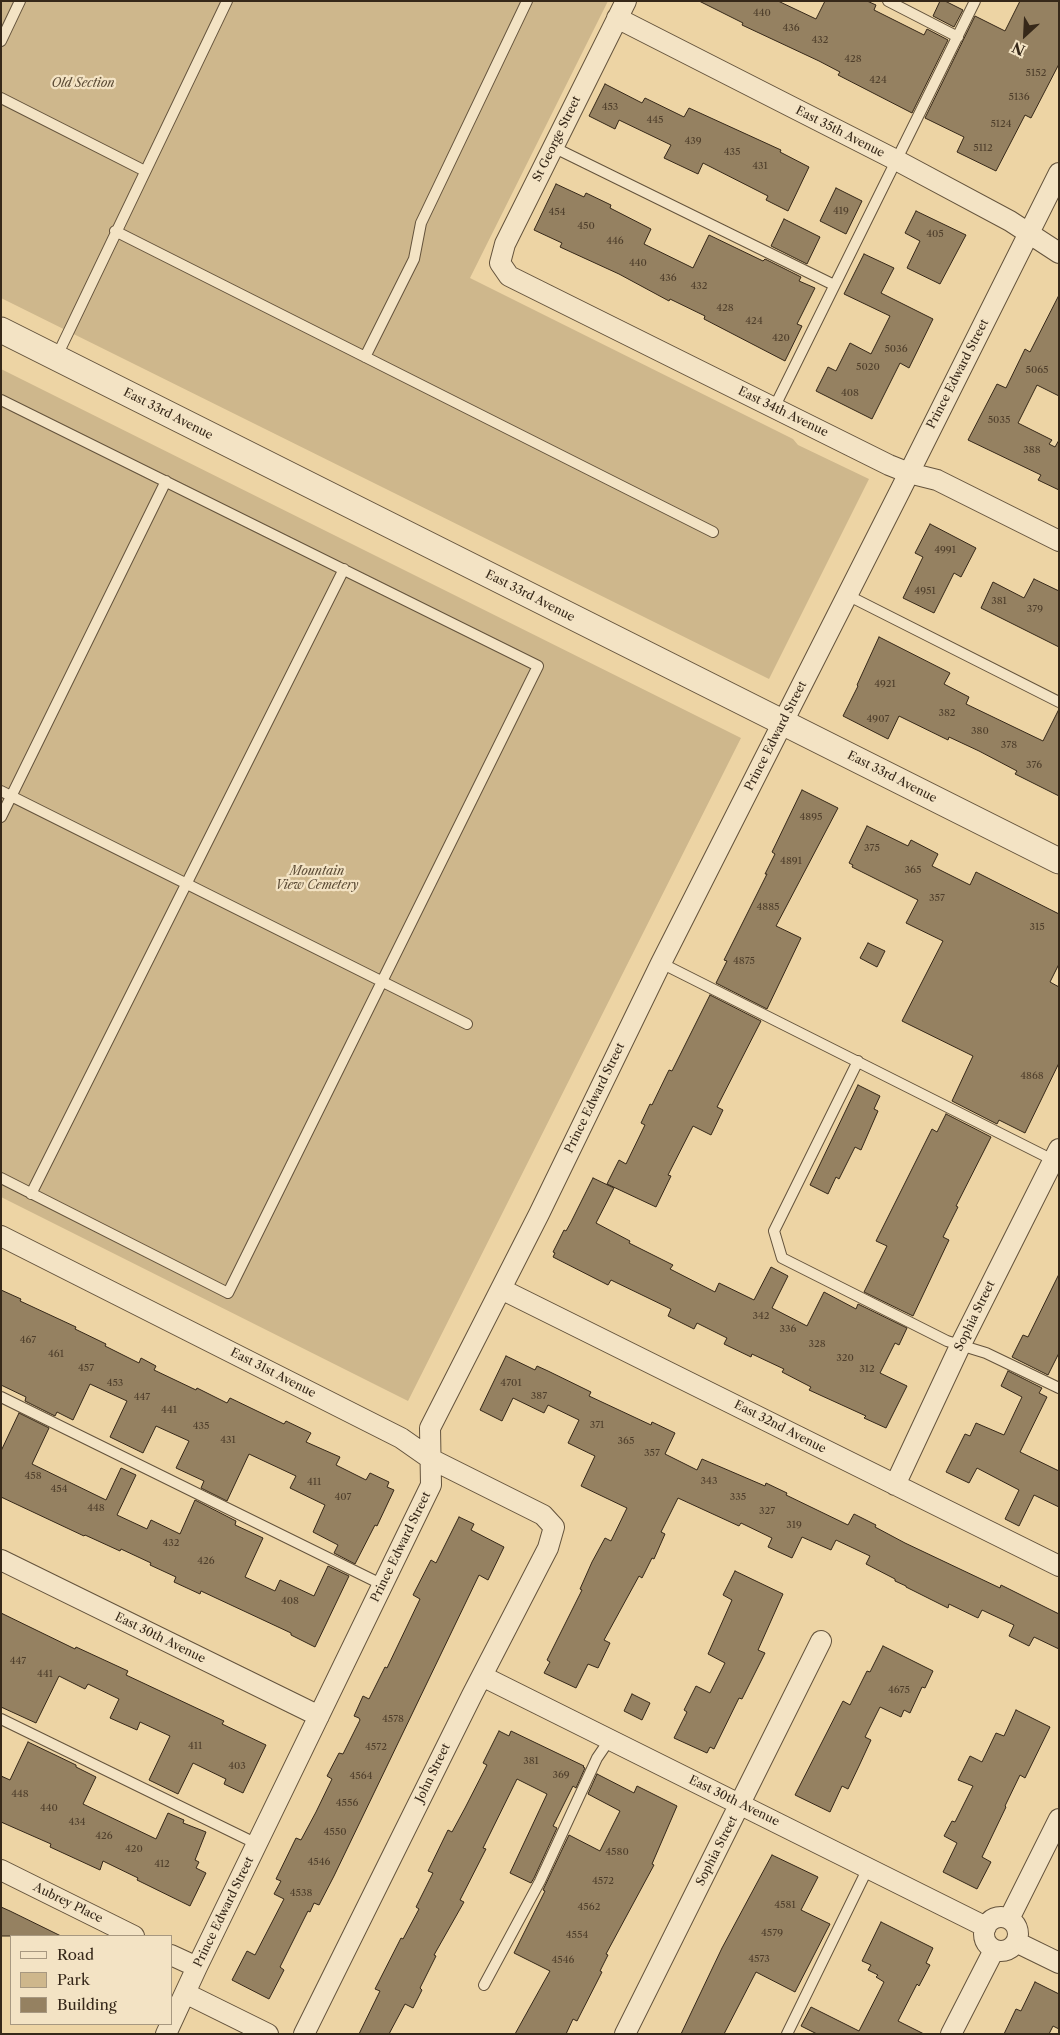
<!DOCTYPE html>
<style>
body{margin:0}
#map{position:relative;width:1060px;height:2035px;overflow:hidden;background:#edd4a4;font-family:"Libre Caslon Text",serif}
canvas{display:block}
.frame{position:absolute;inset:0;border:2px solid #362819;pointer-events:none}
.legend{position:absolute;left:10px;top:1935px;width:162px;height:90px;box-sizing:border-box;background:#f3e3c4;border:1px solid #a79880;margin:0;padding:6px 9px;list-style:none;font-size:15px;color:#362819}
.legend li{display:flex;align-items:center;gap:10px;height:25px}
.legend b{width:25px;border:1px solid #a79880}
.north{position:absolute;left:1000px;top:10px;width:50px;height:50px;-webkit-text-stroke:4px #f3e3c4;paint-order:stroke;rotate:205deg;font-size:14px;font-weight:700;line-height:20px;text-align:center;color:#362819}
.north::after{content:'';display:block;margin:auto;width:18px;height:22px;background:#362819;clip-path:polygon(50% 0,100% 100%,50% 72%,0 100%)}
</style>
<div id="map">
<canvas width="1060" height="2035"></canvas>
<div class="frame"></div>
<ul class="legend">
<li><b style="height:6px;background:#f3e3c4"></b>Road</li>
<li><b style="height:14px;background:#ceb78c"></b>Park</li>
<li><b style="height:14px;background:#958161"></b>Building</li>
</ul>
<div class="north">N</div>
</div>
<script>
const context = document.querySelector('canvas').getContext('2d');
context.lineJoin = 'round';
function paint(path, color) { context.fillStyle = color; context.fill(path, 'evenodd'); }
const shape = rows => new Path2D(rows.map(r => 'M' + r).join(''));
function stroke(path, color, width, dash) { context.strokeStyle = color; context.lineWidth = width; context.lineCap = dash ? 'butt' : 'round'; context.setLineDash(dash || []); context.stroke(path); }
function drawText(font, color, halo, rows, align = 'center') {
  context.font = font + ' "Libre Caslon Text",serif'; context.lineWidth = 4.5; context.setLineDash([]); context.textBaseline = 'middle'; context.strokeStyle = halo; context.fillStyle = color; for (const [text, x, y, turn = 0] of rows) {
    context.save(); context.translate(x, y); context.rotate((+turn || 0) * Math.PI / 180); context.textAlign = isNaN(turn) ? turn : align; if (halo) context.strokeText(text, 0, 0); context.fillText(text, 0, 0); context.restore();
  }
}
paint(shape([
 [1,1,608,1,470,278,793,439,798,445,869,479,769,679,1,298],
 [1,369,741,738,408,1401,1,1197]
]), '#ceb78c');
const building = shape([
 [699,1,778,1,816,19,825,1,867,1,876,5,874,10,924,35,927,29,948,40,912,113,838,75,840,72,819,61,742,25,743,23,699,1],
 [940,1,945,1,963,10,954,27,933,16,940,1],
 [1020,1,1059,1,1059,64,1031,118,1025,115,996,171,957,152,964,137,925,118,975,16,1005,31,1020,1],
 [605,84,642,103,645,98,684,117,689,108,781,150,780,152,809,167,788,211,766,200,768,196,703,163,698,174,664,158,671,145,619,120,615,129,589,116,605,84],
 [556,184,584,197,586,193,611,205,610,208,651,229,644,244,693,268,709,235,763,261,765,259,801,277,799,281,815,288,797,324,802,326,785,361,704,319,705,316,670,299,669,301,619,274,560,247,562,243,534,230,556,184],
 [836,188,862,201,846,234,820,221,836,188],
 [916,211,966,235,940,284,907,268,920,241,905,233,916,211],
 [784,219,820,237,807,264,771,246,784,219],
 [864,254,894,268,881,293,933,319,909,368,900,363,872,419,816,391,828,367,836,371,850,343,871,354,890,316,844,294,864,254],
 [1059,295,1059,396,1037,385,1018,423,1052,440,1049,444,1055,447,1059,440,1059,490,1038,480,1041,475,968,440,997,384,1006,388,1025,349,1030,352,1059,295],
 [930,524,976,548,961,577,954,573,934,613,903,598,923,557,915,553,930,524],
 [1034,579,1059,591,1059,647,981,608,993,582,1024,598,1034,579],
 [879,637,950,673,944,684,969,697,966,704,1043,741,1059,709,1059,796,1015,774,1017,771,979,751,949,737,948,740,899,716,888,739,843,716,858,686,857,685,879,637],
 [802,790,838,808,776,926,801,938,767,1009,716,983,727,961,724,960,767,874,765,874,775,854,772,852,802,790],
 [867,826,908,846,911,840,938,854,932,866,970,885,976,872,1059,914,1059,964,1050,982,1059,987,1059,1063,1025,1133,999,1120,997,1124,952,1101,973,1056,902,1021,943,941,906,923,918,900,852,867,853,865,849,863,867,826],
 [868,943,885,951,877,967,860,958,868,943],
 [710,995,761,1021,717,1107,723,1110,711,1135,693,1126,668,1175,671,1176,656,1207,607,1184,619,1160,626,1164,645,1125,641,1123,650,1104,652,1105,669,1070,672,1071,710,995],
 [858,1085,880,1096,874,1109,878,1111,861,1150,855,1147,839,1179,836,1177,828,1194,810,1185,858,1085],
 [946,1114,991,1137,956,1206,958,1207,943,1237,949,1240,913,1316,864,1292,887,1246,876,1241,932,1129,937,1132,946,1114],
 [593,1178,614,1188,596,1223,630,1241,629,1243,673,1265,670,1269,715,1292,719,1283,754,1300,771,1267,788,1276,772,1308,807,1326,824,1292,856,1309,858,1304,907,1328,899,1345,895,1343,880,1373,907,1386,886,1428,864,1418,866,1416,809,1390,811,1387,782,1372,784,1369,752,1354,751,1357,724,1344,727,1338,697,1323,694,1329,668,1316,671,1309,611,1280,608,1285,553,1257,555,1253,553,1252,564,1230,566,1231,571,1222,593,1178],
 [1059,1274,1059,1353,1048,1375,1012,1357,1023,1335,1028,1337,1059,1274],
 [1,1290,21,1299,20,1301,76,1327,75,1329,106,1344,105,1346,139,1363,141,1358,156,1366,154,1370,196,1390,197,1388,227,1403,230,1398,284,1424,286,1421,311,1433,306,1442,340,1457,336,1465,366,1480,370,1473,389,1482,387,1487,394,1490,377,1526,375,1525,355,1564,334,1553,338,1545,313,1532,325,1505,290,1488,296,1476,249,1454,227,1501,201,1488,204,1481,176,1468,189,1441,156,1426,143,1453,110,1437,127,1401,90,1384,73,1420,57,1412,55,1416,25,1401,26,1397,1,1385,1,1290],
 [506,1356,535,1370,537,1366,548,1371,591,1392,589,1396,651,1425,652,1422,675,1433,665,1454,697,1470,702,1459,765,1486,766,1483,787,1493,786,1495,848,1525,854,1514,876,1525,875,1527,905,1543,1000,1588,1001,1585,1059,1614,1059,1649,1034,1637,1029,1646,1009,1636,1014,1625,982,1610,978,1618,949,1604,948,1608,906,1587,906,1586,895,1581,895,1579,866,1564,870,1556,836,1540,831,1550,802,1537,792,1558,768,1547,772,1538,741,1523,739,1526,678,1498,661,1532,665,1534,654,1559,652,1558,642,1578,639,1576,604,1640,610,1643,598,1668,588,1664,576,1688,544,1673,550,1662,547,1660,582,1590,580,1589,592,1562,605,1538,611,1541,627,1508,581,1486,595,1456,568,1443,579,1420,548,1405,544,1413,513,1398,502,1421,480,1410,506,1356],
 [1008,1371,1042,1388,1039,1393,1047,1397,1020,1452,1059,1471,1059,1507,1034,1495,1019,1526,1005,1519,1019,1490,977,1468,969,1483,946,1472,965,1434,970,1436,976,1423,1004,1435,1022,1397,1001,1386,1008,1371],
 [19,1413,49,1428,32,1464,106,1500,121,1468,136,1475,117,1515,147,1529,151,1520,180,1534,195,1500,236,1521,235,1525,263,1538,245,1577,275,1591,280,1580,314,1596,328,1566,349,1576,315,1647,291,1635,291,1633,201,1591,200,1594,174,1582,176,1577,150,1565,151,1563,121,1549,120,1551,85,1535,84,1536,1,1497,1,1451,19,1413],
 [459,1517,474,1524,471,1530,504,1547,488,1580,479,1575,334,1876,319,1905,314,1903,310,1912,308,1911,280,1967,284,1970,269,1999,232,1980,247,1951,255,1955,284,1899,274,1894,281,1881,276,1879,296,1838,301,1840,316,1812,332,1779,327,1776,339,1753,343,1754,360,1720,359,1718,354,1716,363,1696,369,1699,385,1667,387,1668,420,1599,413,1595,431,1560,436,1563,459,1517],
 [735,1571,783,1594,758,1650,765,1653,742,1699,739,1698,714,1749,710,1747,707,1753,674,1738,687,1712,684,1710,696,1686,710,1693,725,1663,708,1654,732,1600,723,1595,735,1571],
 [1,1613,75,1649,76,1647,128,1671,126,1675,224,1721,222,1724,266,1745,243,1793,224,1784,226,1779,193,1763,178,1794,149,1780,170,1736,140,1722,137,1730,110,1718,119,1699,88,1684,85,1689,59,1676,36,1723,1,1707,1,1613],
 [883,1646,933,1671,925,1688,922,1687,910,1713,904,1710,901,1717,880,1707,865,1737,871,1740,859,1766,848,1789,842,1786,830,1812,795,1795,843,1701,850,1705,867,1671,870,1672,883,1646],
 [632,1694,650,1703,642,1720,624,1711,632,1694],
 [1016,1710,1050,1727,1025,1778,1020,1775,1005,1806,1006,1807,982,1857,991,1862,977,1889,943,1872,957,1843,944,1836,952,1821,955,1822,973,1786,958,1780,970,1756,982,1762,996,1733,1004,1736,1016,1710],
 [499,1731,509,1736,511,1731,584,1766,583,1767,585,1768,576,1788,573,1786,553,1826,557,1828,534,1878,531,1883,510,1873,547,1794,517,1779,483,1848,486,1849,460,1900,464,1902,434,1955,436,1956,420,1988,422,1990,413,2008,405,2004,389,2034,359,2034,380,1991,375,1989,401,1938,403,1939,419,1909,416,1907,433,1873,428,1871,448,1830,452,1832,465,1808,487,1765,483,1763,499,1731],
 [28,1742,76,1765,76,1767,96,1777,83,1804,156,1839,168,1813,184,1820,183,1823,206,1832,195,1860,199,1862,196,1868,206,1873,190,1906,137,1880,138,1878,103,1861,100,1870,50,1847,51,1844,1,1822,1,1776,10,1780,28,1742],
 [597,1774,634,1793,637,1786,677,1806,652,1864,654,1865,606,1954,608,1955,600,1971,602,1972,577,2021,573,2019,566,2034,515,2034,550,1971,514,1953,545,1891,543,1890,569,1835,600,1851,620,1811,588,1794,597,1774],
 [772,1855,818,1877,801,1910,830,1924,795,1992,756,1972,724,2034,681,2034,722,1948,772,1855],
 [1,1907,10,1911,61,1936,1,1936,1,1907],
 [881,1922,933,1948,926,1963,930,1965,919,1986,917,1984,898,2021,924,2034,817,2034,801,2026,811,2007,859,2031,884,1982,876,1977,878,1975,868,1970,871,1965,862,1961,881,1922],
 [1035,1982,1059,1994,1059,2029,1053,2026,1049,2034,1004,2034,1016,2009,1021,2011,1035,1982]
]);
paint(building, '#958161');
stroke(building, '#362819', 1);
const service = shape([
 [888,1,958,37],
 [1,41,20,1],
 [1,98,145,171],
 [553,147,834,285],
 [115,231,713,532],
 [365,357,414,259,421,223,527,1],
 [56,358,227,1],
 [1,400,538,666,228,1293,1,1178],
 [774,408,975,1],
 [847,595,1059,702],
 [1,791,467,1024],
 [1,817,166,481],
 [661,963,1053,1160],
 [858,1061,774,1231,782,1258,947,1341,986,1353,1059,1388],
 [31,1194,344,569],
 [1,1397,383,1585],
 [1,1719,257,1844],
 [484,1985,540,1881,597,1758,610,1739],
 [787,2034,868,1868]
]);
const minor = shape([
 [626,1,505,244,500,263,509,276,889,465,909,473,937,480,1059,541],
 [617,18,896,160,1010,221,1059,253],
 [1,1236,401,1438,431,1459,543,1515,554,1527,548,1548,472,1695,304,2034],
 [501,1289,1059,1566],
 [895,1485,961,1344,1059,1149],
 [1,1560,319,1716],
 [482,1676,986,1927],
 [1,1870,134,1936],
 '984 1934a17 17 0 1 1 34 0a17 17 0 1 1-34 0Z',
 [1009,1919,1059,1819],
 [1016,1942,1059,1963],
 [171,1955,197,1967],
 [185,1993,268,2034],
 [166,2034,197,1967,431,1485,430,1428,539,1214,661,963,900,491,1059,173],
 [625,2034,821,1641],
 [951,2034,994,1950]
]);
const tertiary = shape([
 [1,330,1059,861]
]);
stroke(service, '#64533c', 12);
stroke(minor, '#64533c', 22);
stroke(tertiary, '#64533c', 27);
stroke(service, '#f3e3c4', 10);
stroke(minor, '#f3e3c4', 20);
stroke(tertiary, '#f3e3c4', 25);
drawText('10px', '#4e3e2b', null, [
 ["440",762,13],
 ["436",791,28],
 ["432",820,40],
 ["428",853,59],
 ["5152",1036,73],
 ["424",878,80],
 ["5136",1019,97],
 ["453",610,107],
 ["445",655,120],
 ["5124",1001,124],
 ["439",693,141],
 ["5112",983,148],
 ["435",732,152],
 ["431",760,166],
 ["419",841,211],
 ["454",557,212],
 ["450",586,226],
 ["405",935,234],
 ["446",615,241],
 ["440",638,263],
 ["436",668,278],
 ["432",699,286],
 ["428",725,308],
 ["424",754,321],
 ["420",781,338],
 ["5036",896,349],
 ["5020",868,367],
 ["5065",1037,370],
 ["408",850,393],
 ["5035",999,420],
 ["388",1032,450],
 ["4991",945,550],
 ["4951",925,591],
 ["381",999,601],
 ["379",1035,609],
 ["4921",885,684],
 ["382",947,713],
 ["4907",878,719],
 ["380",980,731],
 ["378",1009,745],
 ["376",1034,765],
 ["4895",811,817],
 ["375",872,848],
 ["4891",791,861],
 ["365",913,870],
 ["357",937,898],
 ["4885",768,907],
 ["315",1037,927],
 ["4875",744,961],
 ["4868",1032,1076],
 ["342",761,1316],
 ["336",788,1329],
 ["467",28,1340],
 ["328",817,1344],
 ["461",56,1354],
 ["320",845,1358],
 ["457",86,1368],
 ["312",867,1369],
 ["453",115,1383],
 ["4701",511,1383],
 ["387",539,1396],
 ["447",142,1397],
 ["441",169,1410],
 ["371",597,1425],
 ["435",201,1426],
 ["431",228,1440],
 ["365",626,1441],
 ["357",652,1453],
 ["458",33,1476],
 ["343",709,1481],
 ["411",314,1482],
 ["454",59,1489],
 ["407",343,1497],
 ["335",738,1497],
 ["448",96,1508],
 ["327",767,1511],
 ["319",794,1525],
 ["432",171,1543],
 ["426",206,1561],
 ["408",290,1601],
 ["447",18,1661],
 ["441",45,1674],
 ["4675",899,1690],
 ["4578",393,1719],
 ["411",195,1746],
 ["4572",376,1747],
 ["381",531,1761],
 ["403",237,1766],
 ["369",561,1775],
 ["4564",361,1776],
 ["448",20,1794],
 ["4556",347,1803],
 ["440",49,1808],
 ["434",77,1822],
 ["4550",335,1832],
 ["426",104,1836],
 ["420",134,1849],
 ["4580",617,1852],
 ["4546",319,1862],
 ["412",162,1864],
 ["4572",603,1881],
 ["4538",301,1893],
 ["4581",785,1905],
 ["4562",589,1907],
 ["4579",772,1933],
 ["4554",577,1935],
 ["4573",759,1959],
 ["4546",563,1960]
]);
drawText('italic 12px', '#5c4c36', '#f3e3c4', [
 ["Old Section",83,84],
 ["Mountain",317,872],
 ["View Cemetery",317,886]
]);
drawText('12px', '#362819', '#f3e3c4', [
 ["East 35th Avenue",840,132,27],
 ["St George Street",557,139,-64],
 ["Prince Edward Street",958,374,-63],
 ["East 34th Avenue",783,412,26],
 ["East 33rd Avenue",168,414,27],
 ["East 33rd Avenue",530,596,27],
 ["Prince Edward Street",776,736,-63],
 ["East 33rd Avenue",892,777,27],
 ["Prince Edward Street",595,1098,-64],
 ["Sophia Street",975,1316,-64],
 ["East 31st Avenue",273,1373,27],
 ["East 32nd Avenue",780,1427,27],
 ["Prince Edward Street",401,1547,-64],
 ["East 30th Avenue",160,1638,26],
 ["John Street",433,1773,-64],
 ["East 30th Avenue",734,1801,26],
 ["Sophia Street",717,1851,-63],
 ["Aubrey Place",68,1903,26],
 ["Prince Edward Street",224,1912,-64]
]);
</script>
